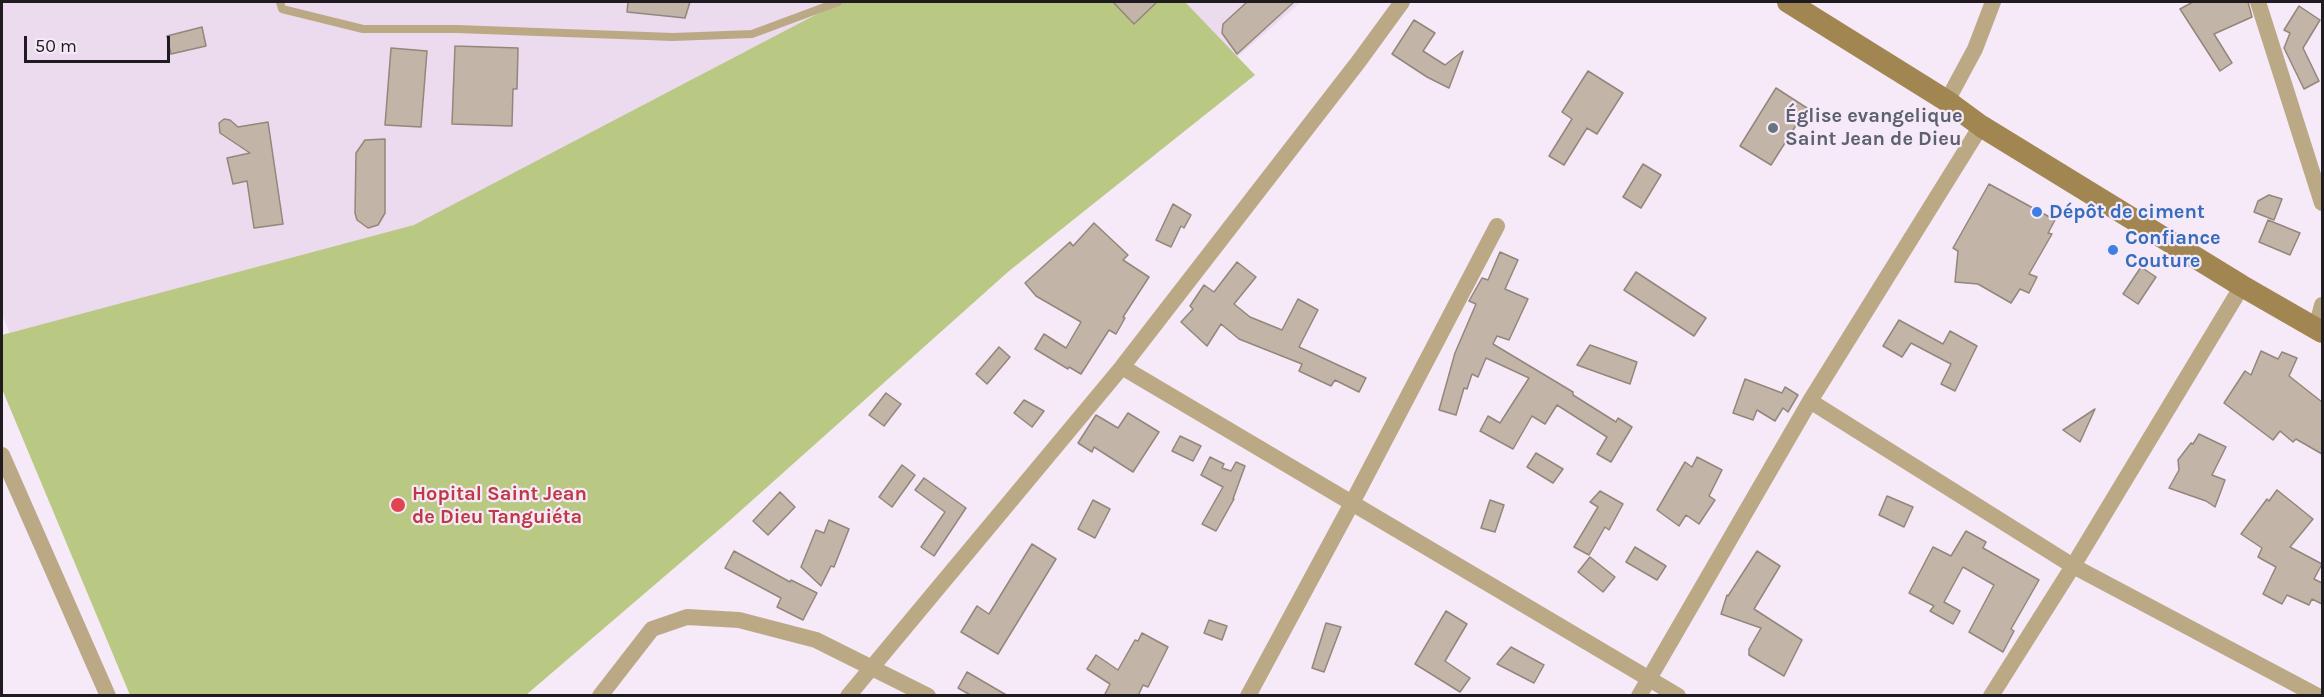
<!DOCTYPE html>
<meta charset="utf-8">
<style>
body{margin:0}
#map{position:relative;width:2324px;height:697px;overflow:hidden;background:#f6e9f8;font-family:Karla,sans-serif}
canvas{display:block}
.frame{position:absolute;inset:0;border:3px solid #1f1b20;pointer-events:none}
.scale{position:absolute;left:24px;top:36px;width:146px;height:27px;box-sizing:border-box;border:3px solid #1f1b20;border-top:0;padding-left:8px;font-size:18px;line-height:21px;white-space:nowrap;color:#1f1b20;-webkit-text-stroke:4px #f6e9f8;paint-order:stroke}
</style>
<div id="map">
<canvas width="2324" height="697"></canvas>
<div class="frame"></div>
<div class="scale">50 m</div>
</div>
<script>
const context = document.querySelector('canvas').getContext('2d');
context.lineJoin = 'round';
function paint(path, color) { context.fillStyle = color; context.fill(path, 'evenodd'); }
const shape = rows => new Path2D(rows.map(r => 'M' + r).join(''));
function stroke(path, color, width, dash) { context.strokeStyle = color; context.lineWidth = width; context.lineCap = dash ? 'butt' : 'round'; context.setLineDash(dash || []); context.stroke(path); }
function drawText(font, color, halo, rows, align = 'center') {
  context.font = font + ' Karla,sans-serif'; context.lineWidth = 4.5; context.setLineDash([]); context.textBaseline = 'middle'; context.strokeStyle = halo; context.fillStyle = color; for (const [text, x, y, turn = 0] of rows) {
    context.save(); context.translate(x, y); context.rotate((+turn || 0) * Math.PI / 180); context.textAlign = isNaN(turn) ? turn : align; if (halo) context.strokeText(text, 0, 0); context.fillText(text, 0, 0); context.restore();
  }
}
paint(shape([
 [2,2,1301,2,495,695,156,695,2,314]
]), '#ecdaef');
paint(shape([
 [840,2,1185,2,1255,75,1009,271,728,522,526,695,130,695,2,389,2,335,414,225]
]), '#b9c882');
const building = shape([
 [628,2,690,2,685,18,627,12,628,2],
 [1113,2,1157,2,1134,24,1113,2],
 [1247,2,1294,2,1237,54,1222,33,1223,24,1247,2],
 [2193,2,2248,2,2252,17,2214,34,2232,63,2220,71,2180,9,2193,2],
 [2299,6,2320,20,2303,48,2319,81,2304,89,2284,48,2290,33,2284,30,2299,6],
 [1414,20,1435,33,1423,51,1445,65,1463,51,1449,88,1427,77,1392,54,1414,20],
 [202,27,206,46,171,54,167,36,202,27],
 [455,46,518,48,517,89,513,89,512,126,452,124,455,46],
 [391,48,427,51,421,127,385,125,391,48],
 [1588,71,1623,93,1597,134,1587,128,1564,165,1549,156,1572,119,1562,112,1588,71],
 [1776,88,1807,108,1771,165,1740,146,1776,88],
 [224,119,230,120,238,127,268,122,283,224,254,228,247,181,233,184,227,158,250,153,220,133,219,123,224,119],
 [385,139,385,213,378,225,368,228,357,220,355,213,356,153,365,140,385,139],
 [1643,164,1661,175,1641,208,1623,197,1643,164],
 [1989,184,2055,220,2048,233,2052,234,2029,274,2037,277,2029,293,2020,289,2011,303,1978,284,1955,282,1958,251,1953,248,1989,184],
 [2269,195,2282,199,2274,220,2254,212,2258,201,2269,195],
 [1173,204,1191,215,1184,228,1181,226,1171,247,1156,240,1173,204],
 [2268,220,2300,233,2290,255,2259,242,2268,220],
 [1094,223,1128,255,1123,260,1149,277,1123,317,1125,318,1116,334,1109,330,1081,374,1069,367,1068,369,1035,349,1044,334,1066,348,1081,322,1036,296,1025,283,1070,242,1073,246,1094,223],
 [1500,252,1518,260,1505,289,1528,299,1509,340,1497,336,1493,344,1573,392,1573,395,1616,422,1618,418,1632,427,1611,462,1597,454,1607,437,1557,405,1545,424,1532,416,1513,449,1480,431,1488,416,1500,423,1529,378,1486,358,1478,377,1472,374,1467,389,1464,388,1456,415,1439,410,1455,353,1476,304,1469,301,1482,278,1488,280,1500,252],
 [1237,262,1256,277,1234,304,1250,317,1282,330,1298,299,1318,310,1299,347,1366,378,1359,392,1335,380,1331,386,1299,371,1302,364,1239,339,1221,324,1207,346,1181,322,1193,309,1190,306,1204,285,1214,292,1237,262],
 [2141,267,2156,277,2138,304,2123,294,2141,267],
 [1636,272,1706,318,1694,336,1624,290,1636,272],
 [1899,320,1943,344,1950,331,1977,346,1955,391,1941,384,1951,364,1911,343,1902,357,1883,346,1899,320],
 [1590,345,1637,362,1630,384,1577,365,1590,345],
 [999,347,1010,357,987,384,976,374,999,347],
 [2261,351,2278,359,2282,352,2297,358,2289,376,2322,402,2322,454,2296,439,2293,442,2280,431,2273,440,2224,403,2245,371,2251,375,2261,351],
 [1745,379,1782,393,1785,387,1798,395,1788,412,1783,408,1775,421,1757,410,1753,420,1733,413,1745,379],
 [886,393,901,404,884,426,869,415,886,393],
 [1024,400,1044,411,1032,427,1014,413,1024,400],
 [2095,409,2080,442,2063,430,2095,409],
 [1128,413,1159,432,1133,472,1094,447,1092,452,1078,443,1096,415,1118,428,1128,413],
 [2199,434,2226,447,2212,475,2225,480,2215,507,2206,501,2169,488,2179,470,2178,460,2191,443,2193,444,2199,434],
 [1180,436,1201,446,1193,461,1172,451,1180,436],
 [1536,453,1563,469,1553,483,1527,467,1536,453],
 [1210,457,1224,464,1222,468,1231,471,1236,462,1245,466,1233,499,1234,499,1216,531,1202,524,1223,487,1201,475,1210,457],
 [1697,457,1722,470,1709,496,1715,500,1699,524,1686,515,1679,526,1657,510,1685,462,1692,467,1697,457],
 [902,465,915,475,892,507,879,497,902,465],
 [924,478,966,508,934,556,921,547,945,512,915,490,924,478],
 [2277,490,2313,519,2290,547,2322,564,2314,579,2322,583,2322,604,2312,599,2309,605,2287,595,2282,604,2263,594,2276,567,2258,557,2262,548,2241,534,2267,499,2269,501,2277,490],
 [1600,491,1623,504,1609,530,1605,527,1589,555,1574,547,1598,507,1590,502,1600,491],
 [780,492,795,507,768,535,753,521,780,492],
 [1887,496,1913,507,1904,527,1879,515,1887,496],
 [1093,500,1110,509,1095,538,1078,529,1093,500],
 [1490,500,1504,505,1495,532,1481,528,1490,500],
 [829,520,849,529,834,567,831,566,821,586,801,567,816,530,824,533,829,520],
 [1966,531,1986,542,1983,548,2039,580,2011,629,2014,631,2003,652,1969,632,1994,585,1963,567,1944,602,1960,611,1953,624,1930,611,1934,606,1909,593,1933,547,1951,556,1966,531],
 [1032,544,1056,559,998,654,961,632,977,606,989,614,1032,544],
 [1635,547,1666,566,1657,580,1626,562,1635,547],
 [734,551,790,582,791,580,817,593,803,620,777,607,781,598,725,568,734,551],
 [1757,551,1780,566,1754,609,1802,640,1784,676,1749,655,1749,649,1761,628,1721,614,1727,595,1728,596,1757,551],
 [1590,557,1615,577,1603,592,1578,572,1590,557],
 [1446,611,1467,624,1445,661,1470,678,1460,692,1415,664,1446,611],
 [1209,620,1227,626,1222,640,1204,633,1209,620],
 [1326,623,1341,627,1324,672,1312,668,1326,623],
 [1142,633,1168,647,1148,687,1143,685,1138,696,1104,696,1110,684,1087,669,1096,655,1118,670,1135,640,1138,641,1142,633],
 [1511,647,1544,665,1534,683,1497,664,1511,647],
 [967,672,1008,696,972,696,958,688,967,672]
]);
paint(building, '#c3b4a8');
stroke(building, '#93867a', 1.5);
stroke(shape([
 [280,2,282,9,363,29,457,29,673,37,752,34,838,2]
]), '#bba986', 8);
stroke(shape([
 [2258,2,2322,203],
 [1947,101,1975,49,1993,2],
 [2316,328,2322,305],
 [1122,367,1678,696],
 [1810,401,2073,566,2318,696],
 [2,455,108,696],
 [600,696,652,629,687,617,739,620,816,640,928,696],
 [848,696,1122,367,1359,61,1402,2],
 [1248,696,1352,503,1497,226],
 [1639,696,1810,401,1981,126],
 [1991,696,2073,566,2242,286]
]), '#bba986', 16);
stroke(shape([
 [1788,2,1947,101,1981,126,2242,286,2322,332]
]), '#a28651', 22);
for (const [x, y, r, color] of [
 [1773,128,6,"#6b7280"],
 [2037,212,6,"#3f7fe0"],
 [2113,250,6,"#3f7fe0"],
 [398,505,8,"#e0444e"]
]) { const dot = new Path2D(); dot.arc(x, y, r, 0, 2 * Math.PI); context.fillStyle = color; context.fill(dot); stroke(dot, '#f6e9f8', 2); }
drawText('bold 20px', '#5b616d', '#f6e9f8', [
 ["Église evangelique",1785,116],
 ["Saint Jean de Dieu",1785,139]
], 'left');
drawText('bold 20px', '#366cbe', '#f6e9f8', [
 ["Dépôt de ciment",2049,212],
 ["Confiance",2125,238],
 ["Couture",2125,261]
], 'left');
drawText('bold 20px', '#be3a42', '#f6e9f8', [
 ["Hopital Saint Jean",412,494],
 ["de Dieu Tanguiéta",412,517]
], 'left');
</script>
